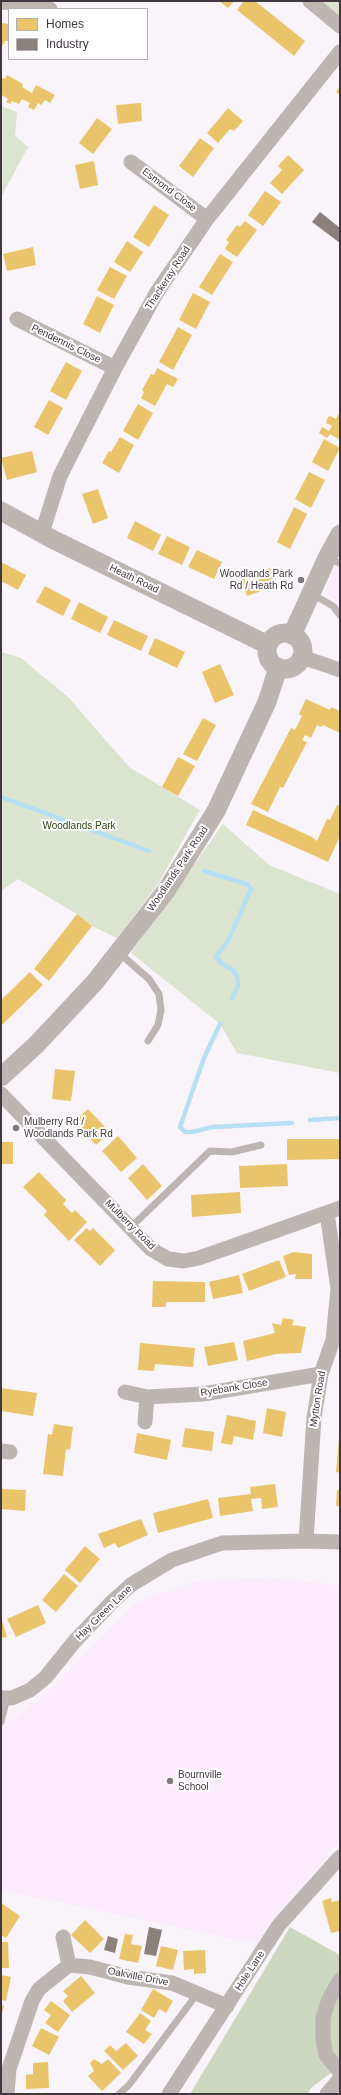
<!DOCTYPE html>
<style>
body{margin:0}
#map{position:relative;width:341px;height:2095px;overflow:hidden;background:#f9f4f9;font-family:Arial,sans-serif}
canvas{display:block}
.frame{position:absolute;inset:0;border:2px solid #423741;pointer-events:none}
.legend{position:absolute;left:8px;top:8px;width:140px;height:52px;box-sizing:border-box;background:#fff;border:1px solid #b3afb3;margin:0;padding:5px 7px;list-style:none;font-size:12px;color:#423741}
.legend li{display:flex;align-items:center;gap:8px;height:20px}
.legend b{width:20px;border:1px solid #b3afb3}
</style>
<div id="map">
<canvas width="341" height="2095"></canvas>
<div class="frame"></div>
<ul class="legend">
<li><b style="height:11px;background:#e9c46a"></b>Homes</li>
<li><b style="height:11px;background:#8a817c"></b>Industry</li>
</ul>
</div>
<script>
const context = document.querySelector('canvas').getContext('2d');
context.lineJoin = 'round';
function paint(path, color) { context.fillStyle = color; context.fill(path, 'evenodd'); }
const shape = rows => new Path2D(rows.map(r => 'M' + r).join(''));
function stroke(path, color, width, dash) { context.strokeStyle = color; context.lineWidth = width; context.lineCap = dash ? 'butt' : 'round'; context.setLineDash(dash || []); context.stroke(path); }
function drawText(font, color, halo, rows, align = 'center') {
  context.font = font + ' Arial,sans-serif'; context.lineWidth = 4; context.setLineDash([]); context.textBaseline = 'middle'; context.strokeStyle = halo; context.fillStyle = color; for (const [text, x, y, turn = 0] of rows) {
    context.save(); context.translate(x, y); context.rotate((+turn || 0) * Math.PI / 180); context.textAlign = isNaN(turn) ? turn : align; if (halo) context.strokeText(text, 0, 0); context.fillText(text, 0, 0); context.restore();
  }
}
paint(shape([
 [335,564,340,565,340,608,334,600,324,595],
 [268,1577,340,1586,340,1841,273,1919,257,1944,1,1890,1,1715,10,1721,40,1700,136,1603,194,1582]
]), '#fcebfa');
paint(shape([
 [319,1,340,1,340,18],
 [1,106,17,112,15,136,28,147,1,197],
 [1,652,21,658,68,697,129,767,200,810,156,887,117,938,92,926,77,914,18,879,1,891],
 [223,824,269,865,340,894,340,1073,237,1053,220,1024,131,953]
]), '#dbe4cf');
paint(shape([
 [290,1927,340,1955,340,2066,311,2088,308,2094,190,2094]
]), '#cdd7bf');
paint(shape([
 [219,1,234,1,228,8],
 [244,1,255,1,305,41,294,56,237,10],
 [1,23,9,24,9,41,5,41,1,48],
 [7,75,23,84,22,87,32,93,36,85,55,95,50,103,45,100,41,105,38,103,34,110,28,107,30,103,22,99,19,104,12,101,10,104,6,102,8,99,2,95,1,98,1,77,5,79],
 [340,86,340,95,336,92],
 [141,103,142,121,118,124,116,105],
 [228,108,243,121,234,131,230,129,218,143,207,133],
 [97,118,112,129,93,154,79,143],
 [200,138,214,148,193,177,179,166],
 [288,155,304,170,282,194,270,183,282,170,278,166],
 [94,161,98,185,80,189,75,165],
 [265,191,281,202,263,226,248,215],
 [154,205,169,215,149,247,133,237],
 [245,221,257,230,237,257,225,249,229,242,226,240,237,225,240,227],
 [127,241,143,252,130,272,114,262],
 [33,247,36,265,7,271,3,254],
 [220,254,233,262,212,295,199,287],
 [110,267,127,276,114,299,97,290],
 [193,293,210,302,196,329,179,320],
 [97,296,114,305,100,333,83,324],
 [178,327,192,335,173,370,159,362],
 [66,362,82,371,66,400,50,391],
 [157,368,178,379,173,387,167,384,155,406,141,398,144,392,142,390,151,374,154,375],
 [49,400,63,408,48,435,34,427],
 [138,404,153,413,138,440,123,431],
 [340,412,340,440,330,434,327,438,319,433,322,427,329,431,332,426,326,423,328,417,330,416,336,419],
 [120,437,134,445,119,473,102,463,109,451,111,452],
 [324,439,340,448,328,471,312,462],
 [32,451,37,472,7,480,1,458],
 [309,472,325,480,311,508,295,499],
 [98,489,108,518,93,524,82,494],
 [294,507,307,514,290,549,277,542],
 [135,521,161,535,153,551,127,538],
 [167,536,190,547,182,565,158,554],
 [197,550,222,562,214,579,188,567],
 [1,562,26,575,18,590,1,581],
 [270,568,276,586,247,596,241,577],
 [45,586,71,600,63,616,36,602],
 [79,602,108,617,100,633,71,619],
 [114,620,148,636,141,651,107,635],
 [155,638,185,652,177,668,148,654],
 [220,664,234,695,215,703,202,672],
 [306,699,330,710,331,707,340,711,340,733,323,725,321,727,317,725,311,738,305,735,302,740,307,742,283,788,280,787,268,812,251,804,291,728,295,730,302,716,299,714],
 [203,718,216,725,197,761,183,754],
 [178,757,195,766,178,796,162,787],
 [337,805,340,806,340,836,328,862,246,825,253,810,312,837,317,841,327,819,330,820],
 [77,914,92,926,49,981,34,969],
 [30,972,43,985,1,1026,1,1000],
 [55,1069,75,1071,71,1101,52,1099],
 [88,1109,110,1132,96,1145,74,1122],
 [118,1136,137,1158,121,1172,102,1151],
 [287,1139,340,1139,340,1159,287,1160],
 [1,1142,13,1142,13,1164,1,1164],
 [143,1164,162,1186,147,1200,128,1178],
 [287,1164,288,1186,240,1188,239,1166],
 [39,1172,66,1200,63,1204,72,1213,75,1210,87,1222,69,1241,44,1215,47,1211,23,1187],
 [240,1192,241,1213,192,1217,191,1195],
 [87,1228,90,1231,93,1228,115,1250,100,1266,74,1240],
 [294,1252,312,1254,312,1279,295,1279,296,1274,289,1275,283,1256],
 [279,1260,286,1277,249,1291,242,1274],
 [239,1275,243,1293,213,1299,209,1282],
 [153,1281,205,1282,205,1302,166,1302,166,1307,152,1307],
 [283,1318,294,1320,292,1325,306,1327,301,1353,276,1354,247,1361,243,1341,275,1333,272,1323,281,1325],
 [234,1342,238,1360,208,1366,204,1347],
 [140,1343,195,1348,193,1367,155,1364,154,1371,138,1370],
 [1,1388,37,1393,33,1416,1,1411],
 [267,1408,286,1412,282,1437,263,1433],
 [227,1415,256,1421,253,1440,234,1436,232,1445,221,1443],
 [54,1424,73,1427,70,1450,66,1449,63,1476,43,1474,48,1434,52,1435],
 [185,1428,214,1432,212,1451,182,1447],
 [137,1433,171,1440,167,1460,134,1453],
 [339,1438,340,1438,340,1473,336,1472],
 [275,1484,278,1507,262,1509,261,1498,251,1499,253,1511,220,1516,218,1498,251,1494,250,1487],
 [1,1489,26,1490,25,1511,1,1509],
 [337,1490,340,1490,340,1506,336,1506],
 [208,1499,213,1518,158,1533,153,1513],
 [141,1519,148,1535,118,1548,115,1543,104,1548,98,1534],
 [85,1546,100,1559,80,1583,65,1570],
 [64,1574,78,1586,56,1612,42,1600],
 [38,1605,46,1623,16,1637,7,1619],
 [1,1617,7,1637,1,1638],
 [331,1898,332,1902,340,1900,340,1931,331,1933,322,1901],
 [1,1903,20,1916,6,1938,1,1935],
 [85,1920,104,1939,90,1953,71,1935],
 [125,1934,133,1935,131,1944,142,1946,138,1963,119,1959],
 [1,1942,8,1942,9,1968,1,1968],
 [161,1946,178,1950,173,1970,156,1966],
 [205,1950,206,1973,194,1974,194,1969,184,1970,183,1951],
 [1,1975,11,1977,6,2001,1,2000],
 [81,1976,95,1993,72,2012,63,2001,68,1996,63,1991],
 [153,1989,173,2001,166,2013,159,2009,154,2018,141,2010],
 [51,2001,70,2015,58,2032,45,2023,51,2015,44,2010],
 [1,2005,4,2006,1,2016],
 [140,2013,151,2021,145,2030,152,2034,144,2044,126,2032],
 [41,2028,59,2037,49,2055,32,2046],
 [126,2043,138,2056,123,2070,104,2051,110,2045,116,2051],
 [94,2059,102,2064,108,2059,121,2073,102,2091,88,2076,94,2071,90,2063],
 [48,2062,49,2088,26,2089,26,2075,33,2074,33,2063]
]), '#e9c46a');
paint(shape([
 [320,212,340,228,340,243,312,222],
 [149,1927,162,1930,156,1956,144,1954],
 [108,1936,118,1939,115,1953,104,1950]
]), '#8a817c');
stroke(shape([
 [1,797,149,851],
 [204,871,247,884,251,889,229,939,216,957,221,963,234,971,238,979,238,986,232,998],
 [220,1024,204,1058,180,1127,185,1132,192,1132,213,1127,292,1123],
 [310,1120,340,1118]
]), '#b7dff3', 4.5);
stroke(shape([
 [327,558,340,563],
 [312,594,333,606,340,615],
 [118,952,149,979,159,994,161,1010,158,1025,148,1041],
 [131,1227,210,1151,232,1152,261,1145],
 [1,1722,7,1698],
 [119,2094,129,2085,197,1994]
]), '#bcb5b2', 7);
stroke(shape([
 [310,1,340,26],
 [1,2,29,4,50,9],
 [131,162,207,219],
 [17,319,115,368],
 [42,533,60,476,115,368,157,292,207,219,340,52],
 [302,657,340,670],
 [1,1094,151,1249,168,1259,184,1261,199,1258,340,1208],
 [125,1392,147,1397],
 [145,1422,147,1397,203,1394,321,1374],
 [1,1451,10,1452],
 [306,1541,314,1418,321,1374,333,1340,338,1289,327,1213],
 [1,1698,12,1698,30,1690,45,1678,74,1642,113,1601,132,1584,172,1560,222,1543,306,1541,340,1542],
 [63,1937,69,1965],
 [340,1980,329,1999,323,2018,323,2039,326,2055,340,2072],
 [7,2094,9,2069,32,2001,39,1989,69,1965,90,1967,128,1977,172,1983,227,2006],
 [169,2094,279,1925,340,1857],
 [327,2094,340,2079]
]), '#bcb5b2', 15);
stroke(shape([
 [1,511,52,539,268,645],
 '267 651a18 18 0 1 1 36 0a18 18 0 1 1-36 0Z',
 [292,635,327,558,340,534],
 [1,1077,36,1045,95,982,166,891,216,811,267,702,278,668]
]), '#bcb5b2', 19);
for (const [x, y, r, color] of [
 [301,580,4,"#827981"],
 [16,1128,4,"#827981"],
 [170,1781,4,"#827981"]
]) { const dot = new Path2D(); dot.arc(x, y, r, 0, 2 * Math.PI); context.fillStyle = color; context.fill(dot); stroke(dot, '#fff', 1.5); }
drawText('10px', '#423741', '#fff', [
 ["Esmond Close",169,190,37],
 ["Thackeray Road",168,278,-57],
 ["Pendennis Close",66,344,26],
 ["Heath Road",134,579,26],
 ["Woodlands Park Road",178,869,-56],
 ["Mulberry Road",130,1225,45],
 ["Ryebank Close",234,1388,-9],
 ["Mytton Road",318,1399,-81],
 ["Hay Green Lane",104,1613,-44],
 ["Hole Lane",250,1971,-57],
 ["Oakville Drive",138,1977,11]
]);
drawText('10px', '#423741', '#fff', [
 ["Woodlands Park",293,574,"right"],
 ["Rd / Heath Rd",293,586,"right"],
 ["Mulberry Rd /",24,1122],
 ["Woodlands Park Rd",24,1134],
 ["Bournville",178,1775],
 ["School",178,1787]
], 'left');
drawText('10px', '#2e430e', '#fff', [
 ["Woodlands Park",79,826]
]);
</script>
